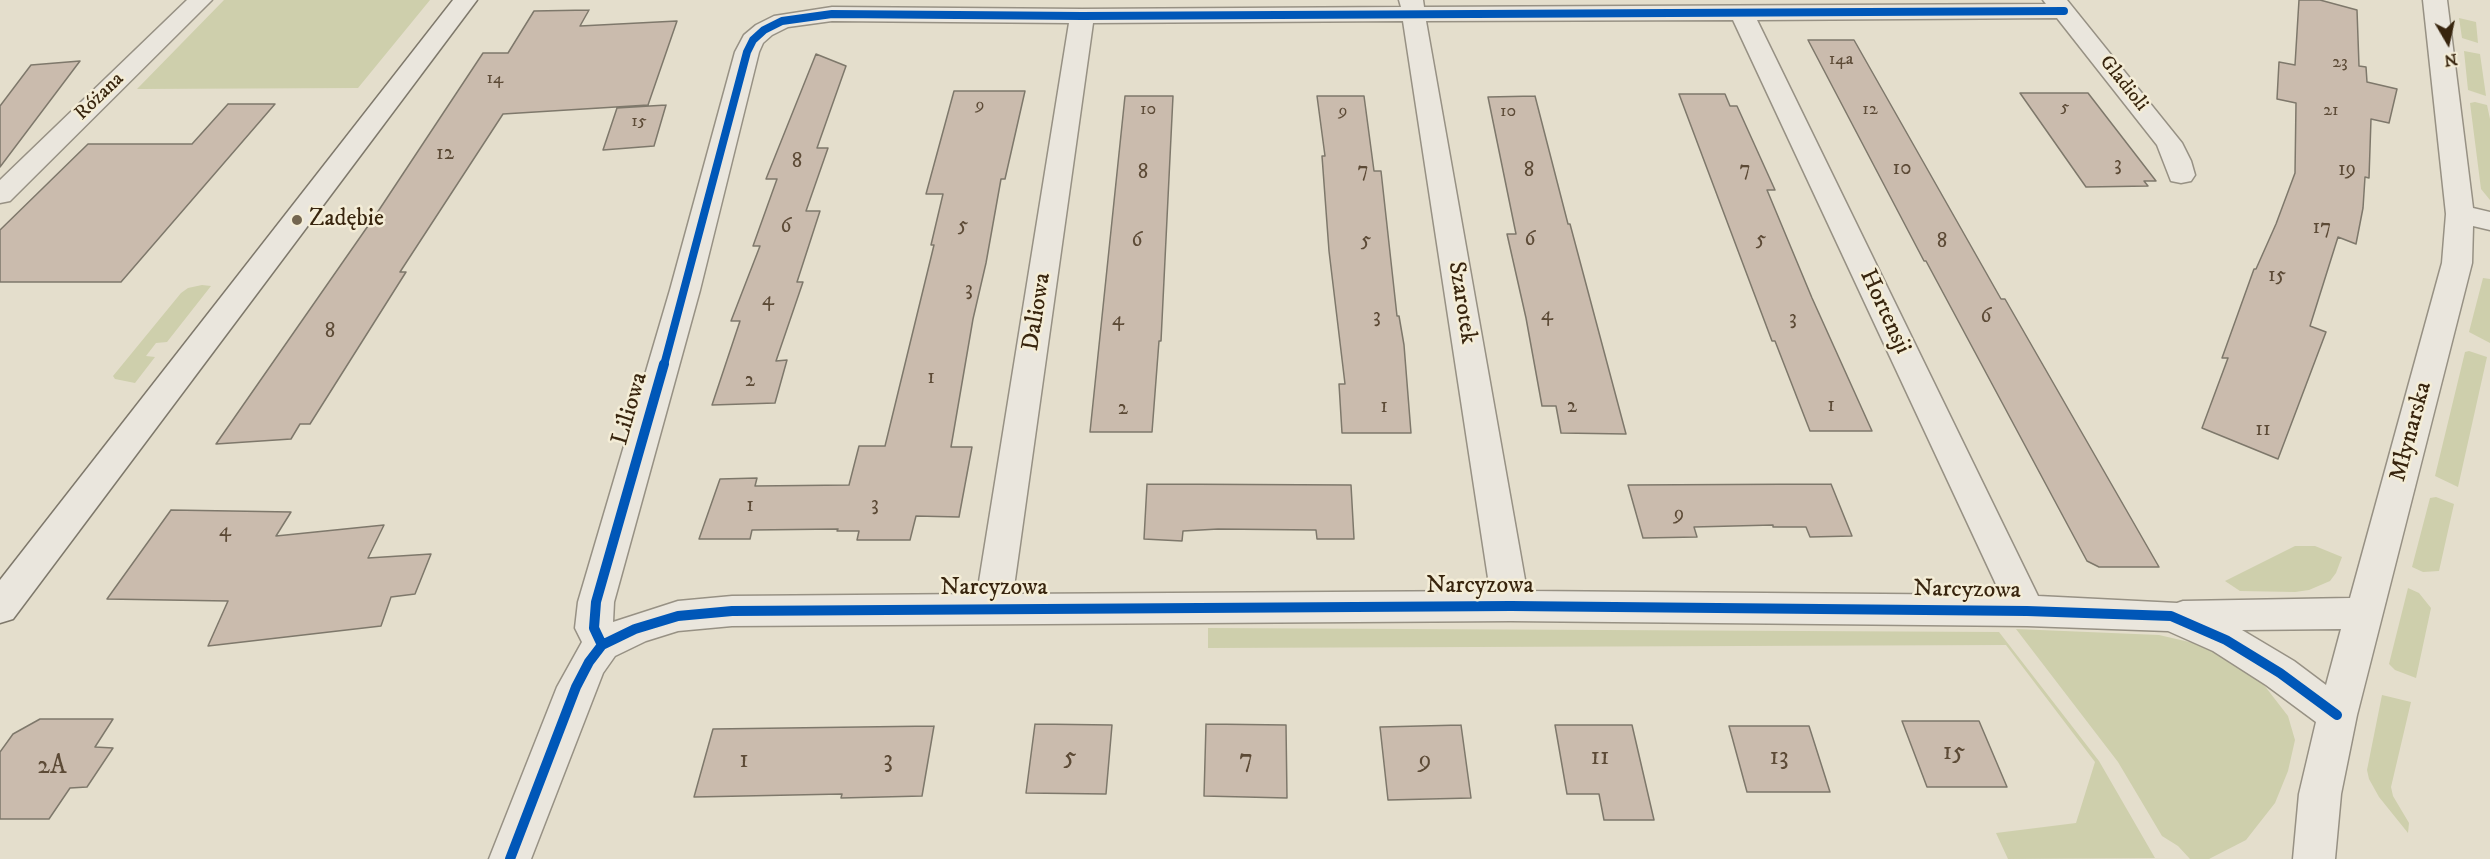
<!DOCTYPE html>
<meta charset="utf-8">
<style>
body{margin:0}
#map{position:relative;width:2490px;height:859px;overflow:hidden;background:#e4decc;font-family:"IM FELL DW Pica",serif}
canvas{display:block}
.north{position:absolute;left:2418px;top:12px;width:60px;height:60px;-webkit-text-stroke:4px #f4edd7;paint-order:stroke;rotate:171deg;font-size:16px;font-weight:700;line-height:24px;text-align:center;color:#38250e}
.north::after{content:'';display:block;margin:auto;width:21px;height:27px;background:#38250e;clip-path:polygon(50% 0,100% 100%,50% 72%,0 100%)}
</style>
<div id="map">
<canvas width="2490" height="859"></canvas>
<div class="north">N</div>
</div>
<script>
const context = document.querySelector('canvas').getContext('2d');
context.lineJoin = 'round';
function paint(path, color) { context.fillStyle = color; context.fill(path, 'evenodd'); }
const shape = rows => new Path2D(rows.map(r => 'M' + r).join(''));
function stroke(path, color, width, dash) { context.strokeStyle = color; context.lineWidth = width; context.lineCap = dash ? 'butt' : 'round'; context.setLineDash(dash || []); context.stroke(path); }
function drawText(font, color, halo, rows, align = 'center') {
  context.font = font + ' "IM FELL DW Pica",serif'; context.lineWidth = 5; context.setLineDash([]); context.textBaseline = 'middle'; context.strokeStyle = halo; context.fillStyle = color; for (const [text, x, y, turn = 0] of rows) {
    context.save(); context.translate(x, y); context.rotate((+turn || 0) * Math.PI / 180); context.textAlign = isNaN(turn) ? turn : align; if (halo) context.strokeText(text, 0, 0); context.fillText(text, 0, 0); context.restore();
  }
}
paint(shape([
 [224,0,430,0,358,88,137,89],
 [2459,18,2476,22,2478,43,2462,38],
 [2464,51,2480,54,2486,96,2468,90],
 [2475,102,2487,105,2490,119,2490,200,2481,189,2470,103],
 [2483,278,2490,279,2490,343,2469,332],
 [202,285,211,286,167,342,156,343,146,356,155,357,135,383,115,379,113,376,181,293,188,288],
 [2469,351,2487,357,2458,487,2435,476,2465,352],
 [2436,497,2454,504,2439,571,2423,572,2412,567,2430,498],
 [2295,546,2315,546,2342,557,2336,573,2330,581,2309,590,2295,592,2240,591,2225,581],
 [2408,588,2419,593,2431,608,2416,678,2395,670,2389,664],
 [1208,628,1999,632,2099,761,2155,858,2008,859,1996,833,2076,823,2095,762,2006,645,1208,648],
 [2016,629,2159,635,2198,644,2236,663,2264,685,2288,716,2295,740,2288,771,2275,803,2246,840,2209,859,2190,859,2178,846,2162,836,2118,762],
 [2382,695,2411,702,2391,787,2393,796,2409,823,2408,833,2379,797,2369,779,2367,770]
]), '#cecfac');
const building = shape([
 [2299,0,2320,0,2357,10,2359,66,2366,67,2367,82,2397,89,2389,123,2371,119,2369,178,2365,177,2363,208,2356,244,2338,237,2310,326,2326,332,2278,459,2202,428,2228,358,2222,358,2254,269,2256,269,2276,224,2295,173,2296,103,2277,99,2279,62,2295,65,2299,0],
 [589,10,580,26,677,21,648,105,503,114,400,272,406,272,310,424,300,424,291,439,216,444,377,213,483,53,508,53,534,11,589,10],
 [1808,40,1854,40,2001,299,2005,299,2159,567,2099,567,2087,561,1926,261,1924,261,1808,40],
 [816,54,846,66,817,148,828,148,806,211,820,211,797,282,803,282,776,361,787,360,775,403,712,405,740,321,731,321,760,246,753,246,777,179,766,179,816,54],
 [80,61,0,167,0,106,31,65,80,61],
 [954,91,1025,91,1005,179,1001,179,986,263,973,319,951,447,972,447,959,517,916,516,910,540,857,540,859,531,837,531,838,529,752,530,750,539,699,539,720,479,757,478,755,486,849,485,859,446,885,446,934,245,931,245,943,194,926,194,954,91],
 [2020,93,2088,93,2156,181,2144,181,2148,186,2086,187,2020,93],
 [1679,94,1725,94,1730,106,1737,106,1775,190,1767,190,1812,298,1872,431,1810,431,1775,341,1772,341,1679,94],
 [1125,96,1173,96,1161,341,1159,341,1152,432,1090,432,1125,96],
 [1317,96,1364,96,1374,171,1381,171,1397,316,1399,316,1404,345,1411,433,1342,433,1339,384,1345,384,1329,251,1322,156,1325,156,1317,96],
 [1535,96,1568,224,1570,224,1626,434,1561,433,1556,406,1542,406,1526,318,1507,234,1516,234,1488,97,1535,96],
 [228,104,275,104,121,282,0,282,0,230,88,144,192,144,228,104],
 [666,105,654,146,603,150,617,108,666,105],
 [1147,484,1351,485,1354,539,1317,539,1316,530,1218,529,1183,531,1182,541,1144,539,1147,484],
 [1831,484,1852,536,1810,537,1806,527,1773,527,1773,525,1694,527,1697,537,1643,538,1628,485,1831,484],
 [171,510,291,512,276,536,384,525,368,558,431,554,415,594,391,597,381,626,208,646,228,601,107,599,171,510],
 [40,719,113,719,95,747,113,748,87,787,70,788,49,819,0,819,0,752,13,734,40,719],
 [1902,721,1979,721,2007,787,1927,787,1902,721],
 [1035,724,1112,725,1106,794,1026,793,1035,724],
 [1206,724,1286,725,1287,798,1204,796,1206,724],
 [1461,725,1471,798,1388,800,1380,727,1461,725],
 [1555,725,1632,725,1654,820,1604,820,1599,794,1567,794,1555,725],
 [934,726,922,796,841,798,842,794,694,797,713,729,934,726],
 [1729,726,1809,726,1830,792,1747,792,1729,726]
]);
paint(building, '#cabbad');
stroke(building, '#7e786b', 1.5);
const street = shape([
 [187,0,212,0,10,201,0,203,0,180,187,0],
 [1399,0,1423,0,1424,7,2046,4,2043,0,2067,0,2182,143,2191,161,2195,175,2191,181,2181,183,2171,181,2157,145,2057,18,1757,20,2038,596,2177,603,2183,601,2350,598,2442,263,2446,214,2423,0,2447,0,2473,208,2490,212,2490,230,2473,226,2472,263,2357,715,2341,794,2335,859,2293,859,2299,794,2316,722,2266,685,2213,651,2168,631,2027,626,1511,621,732,626,678,631,646,641,615,656,603,673,531,859,489,859,557,687,582,642,575,628,578,602,670,290,735,52,744,35,756,25,774,16,832,7,1082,9,1401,7,1399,0],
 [1733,20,2001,595,1527,591,1426,21,1733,20],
 [832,21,1069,23,977,594,732,596,678,601,613,622,614,602,700,290,759,52,763,43,772,35,788,27,832,21],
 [1403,21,1490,591,1013,594,1093,23,1403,21],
 [2341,629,2326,685,2294,661,2242,630,2341,629]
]);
const secondary = shape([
 [453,0,477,0,13,619,0,623,0,580,453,0]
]);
stroke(street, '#979184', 3);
stroke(secondary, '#7e786b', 3);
paint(street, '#eae6dd');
paint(secondary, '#eae6dd');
stroke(shape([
 [664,365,747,52,753,40,764,30,782,21,832,14,1082,16,2064,11]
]), '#0057b8', 8);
stroke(shape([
 [602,645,635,629,678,616,732,611,1511,606,2027,611,2171,616,2226,640,2280,673,2337,715],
 [510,859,576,687,589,662,602,645,594,628,596,602,664,364]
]), '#0057b8', 10);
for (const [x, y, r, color] of [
 [297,220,6,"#746650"]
]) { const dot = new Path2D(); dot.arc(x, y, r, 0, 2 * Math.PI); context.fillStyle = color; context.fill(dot); stroke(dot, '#f4edd7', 2); }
drawText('18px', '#5c4a36', null, [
 ["14a",1841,60],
 ["23",2340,63],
 ["14",495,79],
 ["9",980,106],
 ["5",2065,108],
 ["10",1148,110],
 ["12",1870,110],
 ["21",2331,111],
 ["9",1343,112],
 ["10",1508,112],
 ["15",639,122]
]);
drawText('20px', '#38250e', '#f4edd7', [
 ["Gladioli",2123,84,51],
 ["Różana",100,97,-44]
]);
drawText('21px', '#5c4a36', null, [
 ["12",445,155],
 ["8",797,163],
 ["3",2118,166],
 ["10",1902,170],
 ["7",1745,171],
 ["19",2347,171],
 ["7",1363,172],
 ["8",1529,172],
 ["8",1143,174],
 ["5",963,227],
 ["6",786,228],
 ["17",2322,229],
 ["6",1530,241],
 ["5",1761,241],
 ["6",1137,242],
 ["5",1366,242],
 ["8",1942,243],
 ["15",2277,277],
 ["3",969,291],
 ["4",768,301],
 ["4",1547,316],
 ["3",1377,318],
 ["6",1986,318],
 ["3",1793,320],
 ["4",1118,321],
 ["8",330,333],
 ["1",931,379],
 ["2",750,382],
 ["1",1831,407],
 ["1",1384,408],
 ["2",1572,408],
 ["2",1123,410],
 ["11",2263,431],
 ["3",875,506],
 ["1",750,507],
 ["9",1679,516],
 ["4",225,532]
]);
drawText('24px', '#38250e', '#f4edd7', [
 ["Zadębie",309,220]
], 'left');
drawText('24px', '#38250e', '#f4edd7', [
 ["Szarotek",1461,303,81],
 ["Daliowa",1038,312,-81],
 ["Hortensji",1884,312,65],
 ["Liliowa",631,409,-74],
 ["Młynarska",2412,432,-75],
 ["Narcyzowa",1480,587],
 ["Narcyzowa",994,589],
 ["Narcyzowa",1967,591,1]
]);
drawText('26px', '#5c4a36', null, [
 ["15",1954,754],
 ["5",1070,759],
 ["11",1600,759],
 ["13",1779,759],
 ["7",1246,761],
 ["1",744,762],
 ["3",888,762],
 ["9",1425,762],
 ["2A",52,768]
]);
</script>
